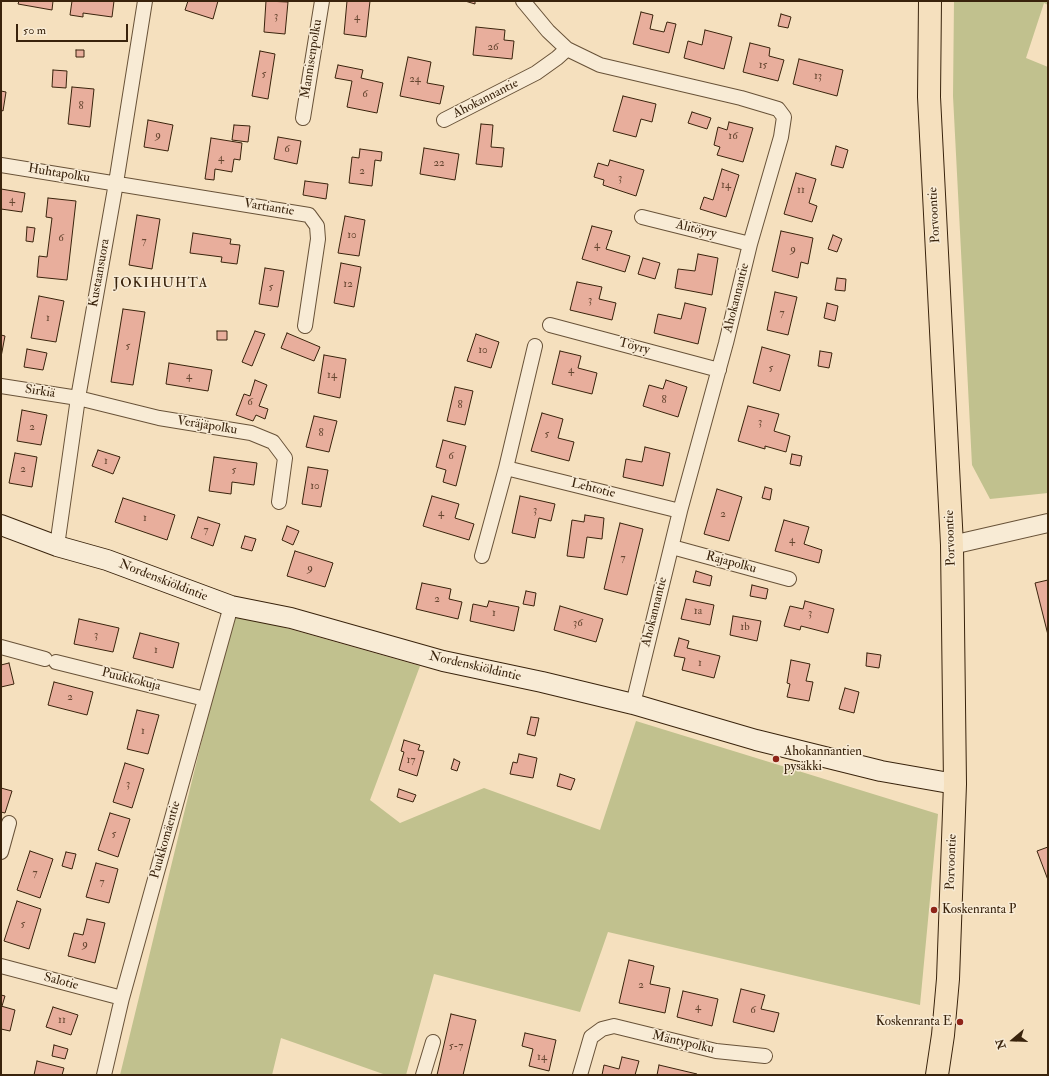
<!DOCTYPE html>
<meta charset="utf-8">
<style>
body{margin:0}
#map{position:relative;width:1049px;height:1076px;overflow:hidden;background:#f5e0be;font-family:"IM FELL Double Pica",serif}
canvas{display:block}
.frame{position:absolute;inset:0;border:2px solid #39230c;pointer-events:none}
.north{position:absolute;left:993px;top:1020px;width:40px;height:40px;-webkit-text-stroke:3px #f8ebd5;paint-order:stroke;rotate:251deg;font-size:11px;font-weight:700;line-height:16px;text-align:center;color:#39230c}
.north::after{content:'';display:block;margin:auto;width:14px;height:18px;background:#39230c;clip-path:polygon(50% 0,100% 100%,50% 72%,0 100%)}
.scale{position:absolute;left:16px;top:24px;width:112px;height:18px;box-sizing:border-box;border:2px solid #39230c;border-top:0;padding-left:5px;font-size:12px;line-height:14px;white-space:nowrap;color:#39230c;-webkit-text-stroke:3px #f8ebd5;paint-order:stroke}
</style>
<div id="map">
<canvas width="1049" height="1076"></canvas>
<div class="frame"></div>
<div class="north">N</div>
<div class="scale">50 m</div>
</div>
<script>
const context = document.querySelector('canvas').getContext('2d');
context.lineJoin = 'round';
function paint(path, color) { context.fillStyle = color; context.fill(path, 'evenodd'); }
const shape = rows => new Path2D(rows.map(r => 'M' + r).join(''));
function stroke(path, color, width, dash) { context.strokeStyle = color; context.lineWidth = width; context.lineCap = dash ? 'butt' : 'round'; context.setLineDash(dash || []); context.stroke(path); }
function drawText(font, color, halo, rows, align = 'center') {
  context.font = font + ' "IM FELL Double Pica",serif'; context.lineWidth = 3; context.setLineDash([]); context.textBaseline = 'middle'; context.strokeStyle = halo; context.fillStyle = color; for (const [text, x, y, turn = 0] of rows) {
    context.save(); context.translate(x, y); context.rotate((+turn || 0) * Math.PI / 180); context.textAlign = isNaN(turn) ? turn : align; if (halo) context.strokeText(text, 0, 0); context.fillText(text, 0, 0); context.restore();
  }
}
paint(shape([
 [954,1,1048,1,1048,5,1044,3,1026,58,1048,67,1048,493,990,499,972,465,953,96],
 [233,613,420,666,370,800,400,823,484,788,600,830,636,721,938,814,920,1005,608,932,580,1012,434,974,406,1075,386,1075,281,1038,272,1075,120,1075]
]), '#c1c18e');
const building = shape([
 [19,1,53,1,52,10,18,4,19,1],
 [72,1,114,1,112,17,83,13,83,17,70,15,72,1],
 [188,1,218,1,213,19,185,10,188,1],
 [266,1,288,2,285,34,264,32,266,1],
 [347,1,370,1,366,37,344,34,347,1],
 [465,1,475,1,475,4,465,1],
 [641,12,653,15,650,29,664,32,667,22,676,24,669,53,633,44,641,12],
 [781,14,791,17,788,28,778,26,781,14],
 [476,27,505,30,504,40,514,41,512,59,473,55,476,27],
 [705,30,732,37,724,69,684,58,688,41,702,45,705,30],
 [750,43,770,48,769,56,784,60,778,81,743,72,750,43],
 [76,50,84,50,84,57,76,57,76,50],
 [260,51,275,54,268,99,252,96,260,51],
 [408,57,431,62,427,83,444,86,440,104,400,96,408,57],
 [799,59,843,70,837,96,793,84,799,59],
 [338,65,363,70,361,78,383,83,377,113,347,107,352,81,335,78,338,65],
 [53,70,67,71,66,88,52,87,53,70],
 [72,87,94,89,90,127,68,124,72,87],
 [1,91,6,92,3,111,1,110,1,91],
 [623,96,656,104,652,122,641,119,636,137,613,131,623,96],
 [692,112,711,118,707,129,688,123,692,112],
 [148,120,173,125,168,151,144,147,148,120],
 [729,122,753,128,743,162,717,155,720,147,714,145,718,127,727,130,729,122],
 [481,124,493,125,491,147,504,148,502,167,476,164,481,124],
 [234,125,250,126,248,142,232,140,234,125],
 [278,137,301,141,297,164,274,159,278,137],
 [211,138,242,143,240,160,234,159,232,172,215,169,214,180,205,179,211,138],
 [836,146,848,150,843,168,831,165,836,146],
 [424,148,459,154,455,180,420,174,424,148],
 [360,149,382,152,381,161,375,160,372,186,349,183,352,157,359,158,360,149],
 [610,160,644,170,636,196,603,185,604,180,594,177,598,163,608,166,610,160],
 [722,169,739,175,726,217,700,209,704,197,713,200,722,169],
 [796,173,816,179,809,203,817,206,812,222,784,214,796,173],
 [305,181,328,184,326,199,303,195,305,181],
 [1,189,25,193,22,212,1,209,1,189],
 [48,198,76,201,67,280,37,277,39,256,47,257,52,218,46,217,48,198],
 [137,215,160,219,152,269,129,265,137,215],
 [345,216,365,220,359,256,338,253,345,216],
 [592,226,612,231,606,249,630,256,625,272,582,259,592,226],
 [27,227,35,228,33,242,26,241,27,227],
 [781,231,813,238,808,264,801,262,798,278,772,271,781,231],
 [193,233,231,239,230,244,240,245,237,264,221,262,222,257,190,253,193,233],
 [833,235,842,239,837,252,828,249,833,235],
 [698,254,718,258,712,295,675,288,678,269,695,271,698,254],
 [643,258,660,263,655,279,638,274,643,258],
 [341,263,361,267,354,307,334,303,341,263],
 [265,268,284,271,278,307,259,304,265,268],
 [837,278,846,279,845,291,835,290,837,278],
 [577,282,602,287,599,299,616,303,612,320,570,310,577,282],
 [775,292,797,297,788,335,767,330,775,292],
 [39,296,64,301,56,342,31,338,39,296],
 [685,303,706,308,698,344,654,333,658,314,681,319,685,303],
 [827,303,838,306,835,321,824,318,827,303],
 [123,309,145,312,133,385,111,382,123,309],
 [217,331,227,331,227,340,217,340,217,331],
 [255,331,265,334,252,366,242,362,255,331],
 [287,333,320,347,314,361,281,348,287,333],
 [476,334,499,342,491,368,467,361,476,334],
 [1,335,5,336,1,357,1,335],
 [762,347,790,355,780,391,753,383,762,347],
 [27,349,47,353,43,370,24,367,27,349],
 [560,351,581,356,578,368,597,373,592,394,552,384,560,351],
 [820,351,832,353,829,368,818,366,820,351],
 [324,355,346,359,340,398,318,393,324,355],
 [169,363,212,370,208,391,166,384,169,363],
 [255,380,267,385,259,406,268,409,265,419,256,415,253,421,236,415,244,394,250,396,255,380],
 [666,380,687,387,678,417,643,406,649,385,663,389,666,380],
 [455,387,473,391,465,425,447,421,455,387],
 [748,406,779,414,774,431,790,436,786,452,765,446,765,449,738,441,748,406],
 [22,410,47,415,41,445,17,441,22,410],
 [542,413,563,419,558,438,574,442,569,461,531,451,542,413],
 [314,416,337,421,329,452,306,447,314,416],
 [443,440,466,446,456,486,443,482,446,470,436,467,443,440],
 [645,447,670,453,663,486,623,477,626,459,642,462,645,447],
 [98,450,120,457,113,474,92,466,98,450],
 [15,453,37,457,32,487,9,483,15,453],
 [792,454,802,456,800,466,790,464,792,454],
 [214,457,257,463,254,485,232,482,231,494,209,491,214,457],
 [308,467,328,470,321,507,302,504,308,467],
 [765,487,772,489,770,500,762,498,765,487],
 [717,489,742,497,729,541,704,534,717,489],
 [432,496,459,504,455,518,474,524,469,540,423,526,432,496],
 [520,496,555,504,551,521,539,518,535,538,512,533,520,496],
 [123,498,175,515,167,540,115,522,123,498],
 [585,515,604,518,602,539,587,537,584,558,567,556,572,520,584,522,585,515],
 [198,517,220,524,213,546,191,538,198,517],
 [784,520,809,527,804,544,822,550,819,563,775,551,784,520],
 [620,523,643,529,627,595,604,589,620,523],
 [287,526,299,531,293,545,282,540,287,526],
 [245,536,256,539,252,551,241,548,245,536],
 [295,551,333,563,325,587,287,576,295,551],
 [696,571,712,576,710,586,693,582,696,571],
 [1048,580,1048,635,1035,583,1048,580],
 [422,583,451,589,449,599,462,602,458,619,416,609,422,583],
 [752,585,768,589,766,599,750,596,752,585],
 [526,591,536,593,534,606,523,604,526,591],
 [686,599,714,605,710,625,681,619,686,599],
 [489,601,519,607,514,631,470,621,473,604,487,607,489,601],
 [805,601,834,609,828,633,801,626,800,630,784,626,790,606,803,609,805,601],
 [560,606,603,619,596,642,554,630,560,606],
 [733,616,761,621,757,641,730,635,733,616],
 [79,619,119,628,113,652,74,644,79,619],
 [140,633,179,643,173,668,133,658,140,633],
 [679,638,689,641,687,648,720,656,714,678,682,670,685,658,674,656,679,638],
 [867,653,881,655,879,668,866,666,867,653],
 [791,660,810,664,806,681,813,682,809,701,787,697,790,684,787,683,791,660],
 [9,663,14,684,1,687,1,665,9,663],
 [54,682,93,692,87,715,48,705,54,682],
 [845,688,859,692,854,713,839,709,845,688],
 [137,710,159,715,148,754,127,749,137,710],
 [531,717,539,718,535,736,527,734,531,717],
 [404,740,420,745,418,750,424,751,417,776,399,770,404,752,401,751,404,740],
 [519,754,537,758,533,778,510,774,513,762,517,763,519,754],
 [454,759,460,762,457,771,451,769,454,759],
 [125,763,144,769,132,808,113,802,125,763],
 [560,774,575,779,571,790,557,786,560,774],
 [1,788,12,791,5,813,1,812,1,788],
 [399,789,416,795,413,802,397,797,399,789],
 [110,813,130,819,118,857,98,850,110,813],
 [1048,847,1048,880,1037,851,1048,847],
 [30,851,53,859,40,898,17,890,30,851],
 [66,852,76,854,72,869,62,866,66,852],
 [96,863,118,869,109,903,86,897,96,863],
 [17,901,41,909,29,949,4,941,17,901],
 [87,919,105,923,95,963,68,956,74,933,83,935,87,919],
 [629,960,654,966,650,984,670,988,665,1013,619,1003,629,960],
 [741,989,765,995,761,1009,779,1013,774,1032,733,1022,741,989],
 [683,991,718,999,712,1026,677,1017,683,991],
 [1,995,5,996,2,1006,1,1006,1,995],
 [1,1006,15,1010,10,1031,1,1029,1,1006],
 [53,1007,78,1015,71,1035,46,1027,53,1007],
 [451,1014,476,1020,463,1075,437,1075,451,1014],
 [525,1033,556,1040,549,1071,529,1066,533,1049,522,1046,525,1033],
 [54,1045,68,1049,65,1059,52,1056,54,1045],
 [622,1057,639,1061,635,1075,602,1075,604,1065,619,1069,622,1057],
 [37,1061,64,1068,62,1075,34,1075,37,1061],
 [659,1065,697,1074,697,1075,657,1075,659,1065]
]);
paint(building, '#e8ae9c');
stroke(building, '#39230c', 1);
const minor = shape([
 [523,1,548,31,567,49,600,65,741,98,778,109,784,117,781,137,750,244,726,343,680,511,633,704],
 [303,118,322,1],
 [444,120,536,73,557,58,567,49],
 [1,165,309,215,317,226,318,239,305,326],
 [642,217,750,244],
 [550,325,719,370],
 [1,386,78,398,159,418,251,433,273,442,285,458,279,502],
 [506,468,680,511],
 [57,546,78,398,116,183,145,1],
 [672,547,789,579],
 [482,556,506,468,535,346],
 [1,647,45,659],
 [56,662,205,699],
 [1,852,9,823],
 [1,966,122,998],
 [104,1075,122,998,231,606],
 [423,1075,433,1042],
 [580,1075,591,1037,602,1029,614,1026,716,1051,765,1056]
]);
const tertiary = shape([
 [952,545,1048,523]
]);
const secondary = shape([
 [1,525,57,546,107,560,231,606,291,618,443,661,542,682,633,704,756,740,881,771,955,784]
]);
const primary = shape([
 [930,1,929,97,952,545,955,784,948,979,943,1035,937,1075]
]);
stroke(minor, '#685238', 16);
stroke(tertiary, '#685238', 20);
stroke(secondary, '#39230c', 22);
stroke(primary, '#39230c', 24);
stroke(minor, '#f8ebd5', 14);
stroke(tertiary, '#f8ebd5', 18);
stroke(secondary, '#f8ebd5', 20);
stroke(primary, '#f5e0be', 22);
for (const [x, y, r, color] of [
 [776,759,4,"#8f2418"],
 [934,910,4,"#8f2418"],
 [960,1022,4,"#8f2418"]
]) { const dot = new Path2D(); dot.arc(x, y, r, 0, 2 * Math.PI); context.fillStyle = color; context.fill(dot); stroke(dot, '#f8ebd5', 1.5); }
drawText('11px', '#654630', null, [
 ["3",276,17],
 ["4",357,18],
 ["26",493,48],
 ["15",763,66],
 ["5",264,75],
 ["13",818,77],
 ["24",415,80],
 ["6",365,95],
 ["8",81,107],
 ["9",158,136],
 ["16",733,137],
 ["6",287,150],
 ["4",221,159],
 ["22",439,164],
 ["2",362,172],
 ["3",620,179],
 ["14",726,186],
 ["11",801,191],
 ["4",12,201],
 ["10",352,236],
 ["6",61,239],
 ["7",144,242],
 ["4",597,246],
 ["9",793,250],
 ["12",348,285],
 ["5",271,288],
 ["3",590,301],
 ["7",782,314],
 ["1",48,319],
 ["5",128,347],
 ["10",483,351],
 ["5",771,369],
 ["4",571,371],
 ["14",332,376],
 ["4",189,377],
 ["8",664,401],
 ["6",250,403],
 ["8",460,406],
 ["3",760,423],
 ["2",32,428],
 ["8",321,434],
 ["5",547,435],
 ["6",451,457],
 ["1",106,462],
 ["2",23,470],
 ["5",234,471],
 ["10",315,487],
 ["3",535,511],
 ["4",441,514],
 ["2",723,515],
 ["1",145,519],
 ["7",206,531],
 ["4",792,541],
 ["7",623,559],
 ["9",310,569],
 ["2",437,600],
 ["1a",698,612],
 ["1",494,614],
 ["3",810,614],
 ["36",578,624],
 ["1b",745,628],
 ["3",96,636],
 ["1",156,651],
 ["1",700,664],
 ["2",70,698],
 ["1",143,732],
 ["17",411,761],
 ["3",128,785],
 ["5",114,835],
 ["7",35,874],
 ["7",102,883],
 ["5",23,925],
 ["9",85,945],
 ["2",641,986],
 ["4",698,1008],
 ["6",753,1011],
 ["11",62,1021],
 ["5-7",456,1047],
 ["14",542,1058]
]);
drawText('13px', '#39230c', '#f8ebd5', [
 ["Mannisenpolku",312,59,-81],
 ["Ahokannantie",486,99,-27],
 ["Huhtapolku",59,174,9],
 ["Vartiantie",269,208,9],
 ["Porvoontie",935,215,-93],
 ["Alitöyry",696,230,14],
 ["Kustaansuora",100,273,-80],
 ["Ahokannantie",737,298,-76],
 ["Töyry",634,347,15],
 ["Sirkiä",40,392,9],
 ["Veräjäpolku",207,426,9],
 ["Lehtotie",593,489,14],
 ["Porvoontie",951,538,-92],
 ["Rajapolku",731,563,15],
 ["Nordenskiöldintie",163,581,21],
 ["Ahokannantie",655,612,-76],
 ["Nordenskiöldintie",475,667,13],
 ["Puukkokuja",131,680,14],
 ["Puukkomäentie",166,840,-74],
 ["Porvoontie",952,862,-88],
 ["Salotie",61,982,15],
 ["Mäntypolku",683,1043,13]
]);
drawText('13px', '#39230c', '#f8ebd5', [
 ["Ahokannantien",784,752],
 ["pysäkki",784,767],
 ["Koskenranta P",942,910],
 ["Koskenranta E",952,1022,"right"]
], 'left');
context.letterSpacing = '1px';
drawText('14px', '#39230c', '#f8ebd5', [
 ["JOKIHUHTA",161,284]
]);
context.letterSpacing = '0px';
</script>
